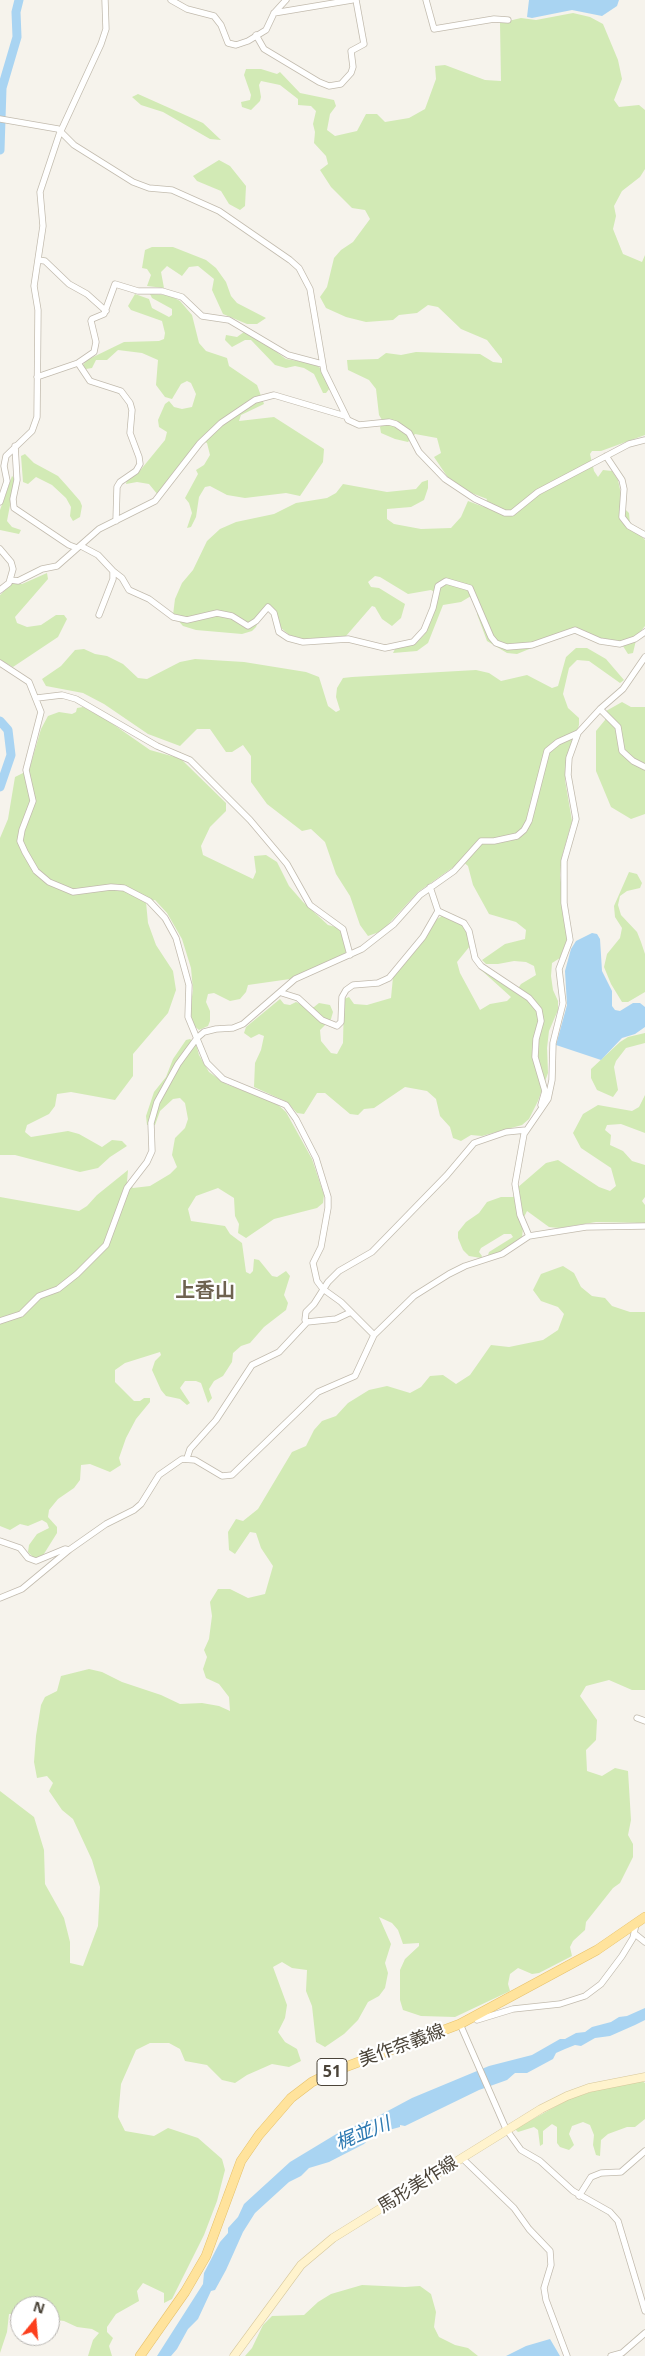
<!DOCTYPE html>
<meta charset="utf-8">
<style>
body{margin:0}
#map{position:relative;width:645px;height:2356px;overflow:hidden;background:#f6f3ec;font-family:"Open Sans",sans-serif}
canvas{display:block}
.north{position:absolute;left:10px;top:2296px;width:50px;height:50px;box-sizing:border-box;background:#fff;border:1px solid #b7b4b0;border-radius:50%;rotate:17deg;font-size:14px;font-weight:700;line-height:20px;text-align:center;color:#4b4439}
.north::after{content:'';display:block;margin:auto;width:18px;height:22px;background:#fc3f1d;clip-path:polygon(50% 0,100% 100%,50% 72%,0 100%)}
</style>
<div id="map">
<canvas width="645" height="2356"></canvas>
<div class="north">N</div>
</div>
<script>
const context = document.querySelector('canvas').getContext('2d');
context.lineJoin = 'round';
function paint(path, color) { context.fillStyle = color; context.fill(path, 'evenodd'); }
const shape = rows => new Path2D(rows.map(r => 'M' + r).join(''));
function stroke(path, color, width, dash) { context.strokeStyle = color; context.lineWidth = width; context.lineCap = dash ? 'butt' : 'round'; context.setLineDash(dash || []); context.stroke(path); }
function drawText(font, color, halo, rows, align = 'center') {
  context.font = font + ' "Open Sans","Noto Sans JP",sans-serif'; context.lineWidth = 4.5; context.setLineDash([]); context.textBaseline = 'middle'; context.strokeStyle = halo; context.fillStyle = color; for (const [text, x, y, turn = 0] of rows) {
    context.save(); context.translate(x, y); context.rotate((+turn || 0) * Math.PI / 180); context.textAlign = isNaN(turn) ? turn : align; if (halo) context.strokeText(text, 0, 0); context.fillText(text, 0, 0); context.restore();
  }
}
paint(shape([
 [573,13,590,17,603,24,618,60,622,79,614,100,619,107,639,105,645,110,645,169,640,177,622,191,614,206,616,216,613,229,623,254,642,262,645,255,645,435,601,451,592,451,590,454,594,471,598,477,603,470,612,471,618,480,624,508,629,513,630,524,645,540,645,626,637,636,633,653,628,654,621,643,609,642,578,629,517,654,507,653,487,641,477,614,479,602,471,596,461,602,443,605,428,643,417,651,393,653,395,649,417,642,424,635,431,621,438,594,431,590,408,594,380,577,375,576,368,582,371,587,379,588,405,604,401,618,392,626,382,619,375,607,372,606,346,636,334,643,309,644,293,638,281,628,274,609,263,609,256,627,252,631,242,634,196,630,183,626,173,615,175,599,182,583,193,570,207,541,220,529,236,522,274,514,296,503,327,498,336,493,343,484,387,492,416,489,422,482,428,480,428,488,424,500,411,507,387,509,387,519,394,524,421,529,451,528,461,517,468,501,484,507,487,499,464,490,451,482,434,457,441,453,437,438,415,434,408,442,395,439,381,433,380,427,384,423,379,415,376,389,369,380,348,370,347,360,378,359,386,353,401,355,416,352,480,354,493,362,502,363,502,359,487,340,461,329,438,307,428,305,417,313,399,315,393,320,366,322,346,317,326,308,320,297,327,287,334,258,341,250,353,242,370,219,365,210,352,208,331,187,320,170,328,164,326,156,314,143,315,132,313,124,316,111,311,106,298,105,298,99,280,85,261,81,259,85,261,97,260,101,251,110,242,107,241,102,250,100,251,95,244,75,246,69,261,69,277,74,280,72,300,93,334,100,336,106,330,114,327,130,335,136,357,131,366,114,377,114,385,122,409,118,425,109,436,79,435,66,445,65,485,80,501,81,500,23,521,18,536,20],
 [138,94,203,123,221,140,210,139,163,112,141,105,132,97],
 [219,160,230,166,246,186,245,206,240,210,229,204,221,191,197,181,193,176],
 [152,247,173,247,206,260,216,268,226,282,231,296,237,303,266,318,257,324,247,324,223,314,212,290,214,279,198,266,189,267,182,276,167,266,161,272,164,288,147,286,151,275,147,269,142,268,145,250],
 [135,294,149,299,152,308,169,317,172,315,172,309,152,298,150,294,169,295,180,301,192,315,199,343,206,351,227,358,229,366,257,385,264,404,241,415,239,421,274,417,324,449,323,462,300,496,286,493,245,498,227,495,210,486,205,487,199,497,196,517,191,527,187,528,192,513,189,503,185,498,198,474,196,470,204,465,210,455,207,443,201,440,190,451,158,495,149,484,137,482,126,484,127,479,138,473,165,440,167,432,159,427,158,420,165,404,169,401,174,407,182,409,192,407,196,394,191,383,187,381,181,384,172,399,165,397,156,385,158,360,142,353,118,350,107,360,96,360,92,368,86,369,83,365,87,360,124,342,159,341,164,339,165,333,162,321,131,310,128,306],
 [244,332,266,344,286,359,315,364,320,368,330,388,326,393,323,393,314,374,304,368,295,366,286,368,275,365,251,340,245,340,232,347,225,340,226,335,237,337],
 [25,454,34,463,58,476,67,486,80,501,82,506,80,517,73,521,70,516,71,507,66,498,52,485,36,477,28,484,23,482,21,456],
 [12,476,15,479,7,521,12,527,21,530,19,534,0,530,0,510],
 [47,573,48,579,15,617,17,623,27,627,41,625,56,615,64,615,67,619,58,637,13,667,0,660,0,595,12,583,22,584],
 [576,648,587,648,606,659,624,680,620,683,589,661,577,660,569,668,563,694,568,708,579,718,579,725,566,765,565,780,572,821,562,856,560,875,568,937,560,958,552,963,551,976,553,990,558,1001,558,1010,549,1031,547,1048,548,1073,538,1101,529,1119,522,1125,482,1136,471,1135,461,1141,453,1138,450,1127,440,1116,436,1099,427,1091,405,1087,374,1108,364,1109,358,1115,350,1114,325,1093,317,1093,304,1114,297,1113,287,1102,254,1087,255,1063,261,1050,264,1036,259,1034,251,1038,244,1033,246,1027,280,999,284,1004,290,1005,296,1002,306,1007,314,1007,319,1003,330,1005,333,1012,331,1019,320,1030,321,1041,331,1053,337,1054,343,1043,344,999,349,997,354,1004,367,1005,391,998,393,977,414,947,429,932,436,920,443,915,463,924,467,932,470,946,457,962,460,973,480,1010,490,1004,507,1001,511,997,480,969,517,990,521,984,536,975,534,966,526,962,514,961,498,964,486,964,482,960,505,944,525,939,526,930,516,922,489,914,473,885,468,866,462,861,418,892,382,931,368,936,360,925,350,896,336,874,325,842,311,829,302,831,267,804,251,782,251,756,243,745,232,752,226,752,210,729,197,729,180,746,182,760,226,803,226,811,210,827,201,846,203,855,253,879,256,872,254,856,266,855,277,862,289,886,303,902,328,925,336,927,342,933,346,952,342,957,290,979,248,985,246,992,240,999,230,1001,214,993,208,994,206,1002,210,1011,210,1021,208,1026,199,1030,193,1025,190,1010,193,990,191,968,182,939,167,913,155,900,146,902,148,923,156,945,173,971,176,990,168,1013,133,1054,133,1076,115,1100,71,1092,57,1094,55,1106,49,1114,27,1125,25,1132,31,1137,68,1131,79,1134,102,1147,112,1140,122,1141,127,1146,110,1157,98,1168,80,1172,15,1155,0,1155,0,838,8,819,15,777,29,770,41,729,48,716,59,712,72,714,76,712,77,708,83,707,107,720,150,750,182,759,180,746,148,734,104,704,83,693,46,686,42,679,61,666,75,650,84,649,95,654,107,656,123,664,138,678,147,679,180,662,195,659,244,662,306,672,319,677,328,706,336,712,340,710,336,697,337,688,343,678,352,677,476,670,489,673,501,681,527,675,552,688,558,686,566,657],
 [622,702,631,707,645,707,645,814,631,819,611,807,596,771,596,731,605,720,606,711],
 [629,872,637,874,642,883,640,888,627,891,620,896,618,905,621,915,637,932,641,942,645,954,645,992,628,1002,622,1002,611,984,604,967,607,954,620,938,622,928,615,917,614,906],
 [645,1033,645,1043,626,1048,616,1061,614,1067,618,1090,613,1097,597,1090,591,1078,591,1069,620,1042,628,1037],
 [190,1039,196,1044,199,1055,209,1072,226,1084,276,1103,286,1112,312,1159,324,1195,323,1203,317,1208,274,1219,246,1238,238,1233,239,1224,235,1216,234,1198,218,1188,196,1196,188,1209,191,1221,225,1226,230,1234,242,1243,246,1272,250,1274,253,1271,254,1259,259,1260,272,1276,277,1277,286,1271,290,1276,284,1295,288,1303,286,1310,264,1327,250,1343,241,1346,233,1353,232,1362,223,1376,214,1381,209,1389,212,1398,208,1403,201,1383,196,1381,185,1381,180,1388,190,1403,187,1405,180,1399,166,1396,161,1390,152,1370,155,1361,161,1355,160,1352,125,1363,115,1370,115,1382,134,1401,140,1401,144,1398,150,1398,150,1402,136,1419,126,1438,119,1458,121,1465,110,1472,90,1464,81,1465,80,1480,74,1488,58,1499,49,1510,48,1517,57,1527,57,1533,42,1557,34,1558,28,1552,29,1545,37,1534,49,1528,47,1523,42,1520,28,1526,20,1524,10,1530,0,1526,0,1197,79,1211,87,1206,97,1195,128,1170,127,1182,133,1188,150,1186,170,1174,177,1167,172,1155,175,1138,185,1128,188,1119,185,1103,180,1098,173,1099,160,1111,155,1125,147,1125,146,1116,154,1092,166,1077,173,1059,186,1040],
 [645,1095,645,1133,621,1124,607,1125,605,1130,611,1135,610,1145,623,1151,632,1161,645,1165,645,1197,642,1201,645,1205,645,1223,596,1222,559,1228,549,1227,527,1211,524,1217,522,1238,497,1254,488,1255,489,1252,513,1237,511,1234,504,1234,481,1248,479,1252,482,1256,481,1258,469,1256,463,1250,458,1238,458,1232,466,1222,479,1213,487,1202,501,1197,513,1197,518,1193,517,1188,546,1163,558,1160,599,1187,610,1191,616,1186,611,1168,581,1148,573,1133,583,1114,598,1105,632,1111,639,1107],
 [563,1266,574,1273,581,1287,592,1296,605,1298,612,1306,630,1312,645,1312,645,1690,632,1690,609,1680,586,1686,580,1696,597,1720,596,1740,586,1750,587,1771,602,1776,615,1768,628,1771,631,1820,628,1835,633,1844,633,1857,620,1883,613,1888,586,1922,585,1930,573,1941,570,1947,572,1956,539,1973,532,1974,518,1968,510,1974,508,1984,510,1991,455,2017,421,2016,403,2010,400,2000,400,1970,405,1959,419,1946,419,1943,403,1944,398,1930,392,1923,379,1917,391,1944,385,1963,388,1973,385,1988,379,1996,368,2002,358,2020,344,2034,325,2047,316,2042,312,2006,306,1991,307,1970,292,1968,282,1962,273,1967,287,2005,285,2018,278,2032,285,2042,297,2049,301,2061,289,2067,272,2064,247,2075,235,2083,222,2080,207,2065,185,2061,180,2049,169,2043,150,2043,136,2050,121,2084,118,2117,125,2131,154,2136,168,2128,198,2138,222,2159,225,2170,217,2201,204,2235,172,2299,164,2303,164,2293,143,2283,137,2291,139,2301,116,2314,107,2327,107,2332,113,2338,109,2346,112,2356,88,2356,93,2340,99,2333,92,2329,77,2327,64,2321,50,2319,50,2306,20,2306,20,2314,9,2314,7,2332,0,2353,0,1791,34,1817,44,1850,45,1884,64,1918,70,1942,70,1963,83,1966,98,1926,100,1887,92,1860,73,1819,62,1810,49,1791,53,1783,47,1776,37,1778,34,1762,36,1736,41,1705,45,1697,57,1691,61,1676,89,1669,102,1672,122,1682,161,1695,180,1704,202,1703,219,1706,230,1711,229,1697,219,1684,206,1678,203,1669,207,1657,204,1650,209,1639,212,1616,210,1602,218,1589,230,1589,248,1598,265,1594,273,1566,261,1548,256,1533,250,1532,235,1554,229,1550,228,1532,236,1519,243,1521,258,1509,292,1452,306,1446,314,1430,322,1421,336,1416,348,1403,369,1390,387,1386,410,1393,421,1387,430,1376,443,1375,456,1384,470,1375,491,1345,509,1347,543,1340,558,1330,564,1314,558,1307,541,1301,533,1290,541,1274],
 [642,2081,645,2083,645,2119,635,2127,627,2127,608,2134,601,2140,600,2156,596,2155,593,2145,594,2135,590,2125,583,2122,572,2126,569,2134,574,2145,569,2150,560,2147,557,2143,557,2127,552,2124,543,2131,543,2144,540,2146,538,2130,534,2127,518,2132,515,2129,569,2099,600,2089],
 [362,2285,405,2287,420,2286,431,2294,436,2312,434,2327,439,2337,455,2345,468,2348,478,2356,245,2356,252,2348,263,2325,272,2316,304,2315,318,2302,331,2294]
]), '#d2eab5');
paint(shape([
 [529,0,619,0,617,6,602,16,572,10,532,18,527,17],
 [592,933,597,934,600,939,602,971,612,991,612,1006,615,1010,620,1011,633,1003,640,1003,645,1007,645,1027,635,1034,622,1038,601,1060,556,1045,567,1005,565,971,571,949,576,941],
 [645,2008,645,2020,635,2025,610,2036,595,2038,581,2046,575,2045,565,2049,556,2053,553,2059,527,2073,515,2073,507,2080,479,2090,405,2126,400,2125,400,2127,389,2130,375,2132,374,2130,364,2138,362,2142,366,2142,364,2144,329,2162,309,2168,301,2176,289,2182,255,2213,243,2232,226,2270,215,2290,211,2291,198,2319,188,2329,177,2349,171,2356,157,2356,203,2284,204,2273,220,2242,228,2233,228,2228,238,2217,244,2204,290,2162,343,2130,350,2130,357,2124,369,2121,412,2098,489,2066,532,2055,560,2039,565,2039,576,2033,585,2032,592,2027,611,2022,619,2017,627,2016],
 [550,2339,560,2356,506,2356,526,2346]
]), '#a9d4f2');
stroke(shape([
 [0,150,2,88,17,37,16,12,19,0],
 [0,721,8,730,11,755,0,787]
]), '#a9d4f2', 9);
const street = shape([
 [171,0,187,9,214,16,221,25,228,43,236,45,248,41,266,30,274,13,286,0],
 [426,0,434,29,494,19,508,20],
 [274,13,352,0],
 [256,35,264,49,319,82,329,86,341,84,351,73,353,67,351,51,364,44,356,0],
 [0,119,58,129,74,145,133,182,149,188,172,190,219,211,290,260,299,268,310,289,324,371,348,420,359,425,389,422,396,424,409,433,419,452,445,479,475,499,505,513,512,513,538,492,629,444,645,440],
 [38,260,45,261,69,284,87,294,106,311],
 [78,363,90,381,121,391,130,403,132,410,130,433,139,457,140,464,136,471,120,482,117,487,116,521],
 [37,377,78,363,94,352,96,342,91,321,92,319,104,314,115,284,138,291,162,291,182,297,202,316,229,320,288,355,322,364],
 [15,446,17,480,13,499,14,508,69,545,77,548],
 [606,456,622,480,624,489,622,517,629,526,645,535],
 [0,502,7,481,4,466,6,456,32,431,37,417,38,310,34,286,43,226,40,192,59,135,101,44,106,29,105,0],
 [81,546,98,555,113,571,113,579,99,615],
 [0,549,11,562,13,569,9,583,0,590],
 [113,571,122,578,129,590,149,599,173,617,187,620,217,613,232,616,248,626,256,621,268,607,274,613,279,632,288,638,303,642,348,639,385,648,413,642,424,630,433,608,438,586,446,581,470,588,491,637,496,643,507,647,532,645,575,630,600,641,620,644,635,639,645,632],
 [11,580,18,581,42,569,57,566,99,529,155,501,200,443,221,423,255,400,274,395,345,416],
 [0,663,29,682,41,712,26,770,33,801,22,830,20,841,25,852,36,871,49,882,73,892,111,887,124,888,149,901,165,918,176,938,189,985,188,1017,207,1063,223,1079,286,1105,296,1119,316,1158,328,1197,328,1208,321,1247,313,1263,317,1281,323,1289,341,1302,374,1335],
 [37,698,62,695,76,699,157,746,190,760,250,820,277,852,287,864,310,905,343,929,350,955],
 [600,709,618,727,622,751,633,761,645,767],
 [430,887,438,911,464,923,469,931,475,958,481,966,529,998,539,1010,541,1021,536,1039,535,1057,545,1091,541,1105],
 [282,993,298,998,322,1020,337,1026,341,1022,342,997,346,990,353,985,378,983,389,978,423,937,438,911],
 [529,1236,520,1215,515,1184,524,1134,548,1099,552,1080,553,1043,563,1003,559,969,570,940,564,903,564,861,576,819,568,775,569,758,578,733,600,709,623,689,645,657],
 [0,1321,21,1314,39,1296,58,1289,77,1274,106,1245,127,1188,147,1162,152,1151,151,1123,157,1102,178,1064,197,1038,204,1032,216,1029,233,1028,243,1024,295,979,362,949,394,924,420,895,454,871,481,841,494,841,517,836,524,830,529,821,547,751,558,742,578,733],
 [307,1322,305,1320,306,1312,314,1304,328,1282,339,1271,372,1252,447,1175,474,1143,506,1132,526,1130],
 [307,1322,336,1319,351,1312],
 [187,1458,190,1449,216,1420,252,1365,279,1352,307,1322],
 [0,1541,20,1548,28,1558,36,1561,65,1549,69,1550],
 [0,1598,22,1589,69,1550,106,1524,134,1510,141,1504,159,1475,182,1459,195,1460,222,1476,232,1475,318,1392,355,1376,374,1335,414,1296,449,1274,465,1266,502,1254,529,1236,586,1227,645,1226],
 [637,1718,645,1721],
 [635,1934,645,1942],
 [475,2016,477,2020,513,2009,560,2004,585,1996,601,1984,622,1956,633,1938,636,1924],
 [460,2024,506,2129,521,2150,540,2161,573,2191,610,2212,618,2221,645,2311],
 [462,2158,514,2208,529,2229,550,2251,551,2265,544,2288,546,2300,567,2356],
 [579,2196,591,2177,601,2173,621,2172,645,2151],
 [611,2356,622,2353,645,2333]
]);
const secondary = shape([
 [234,2356,301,2265,333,2238,541,2109,567,2096,589,2088,645,2077]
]);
const primary = shape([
 [140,2356,185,2292,206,2256,241,2161,259,2135,291,2098,312,2082,332,2072,460,2024,597,1950,645,1917]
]);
stroke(street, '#c2bbae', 7);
stroke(secondary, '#d6c79b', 9);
stroke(primary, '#e6c16a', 10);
stroke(street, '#fff', 5.5);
stroke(secondary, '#fff3cd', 8);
stroke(primary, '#ffe39c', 9);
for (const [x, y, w] of [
 [332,2072,30]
]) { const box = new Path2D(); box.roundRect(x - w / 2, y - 13.5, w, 27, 4); context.fillStyle = '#fff'; context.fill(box); stroke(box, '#4b4439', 1); }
drawText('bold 16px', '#4b4439', null, [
 ["51",332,2072]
]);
drawText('18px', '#4b4439', '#fff', [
 ["美作奈義線",402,2046,-20],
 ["馬形美作線",418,2185,-32]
]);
drawText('italic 19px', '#2e7ab2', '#fff', [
 ["梶並川",363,2134,-22]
]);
drawText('bold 20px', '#6e6250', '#fff', [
 ["上香山",205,1291]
]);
</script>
